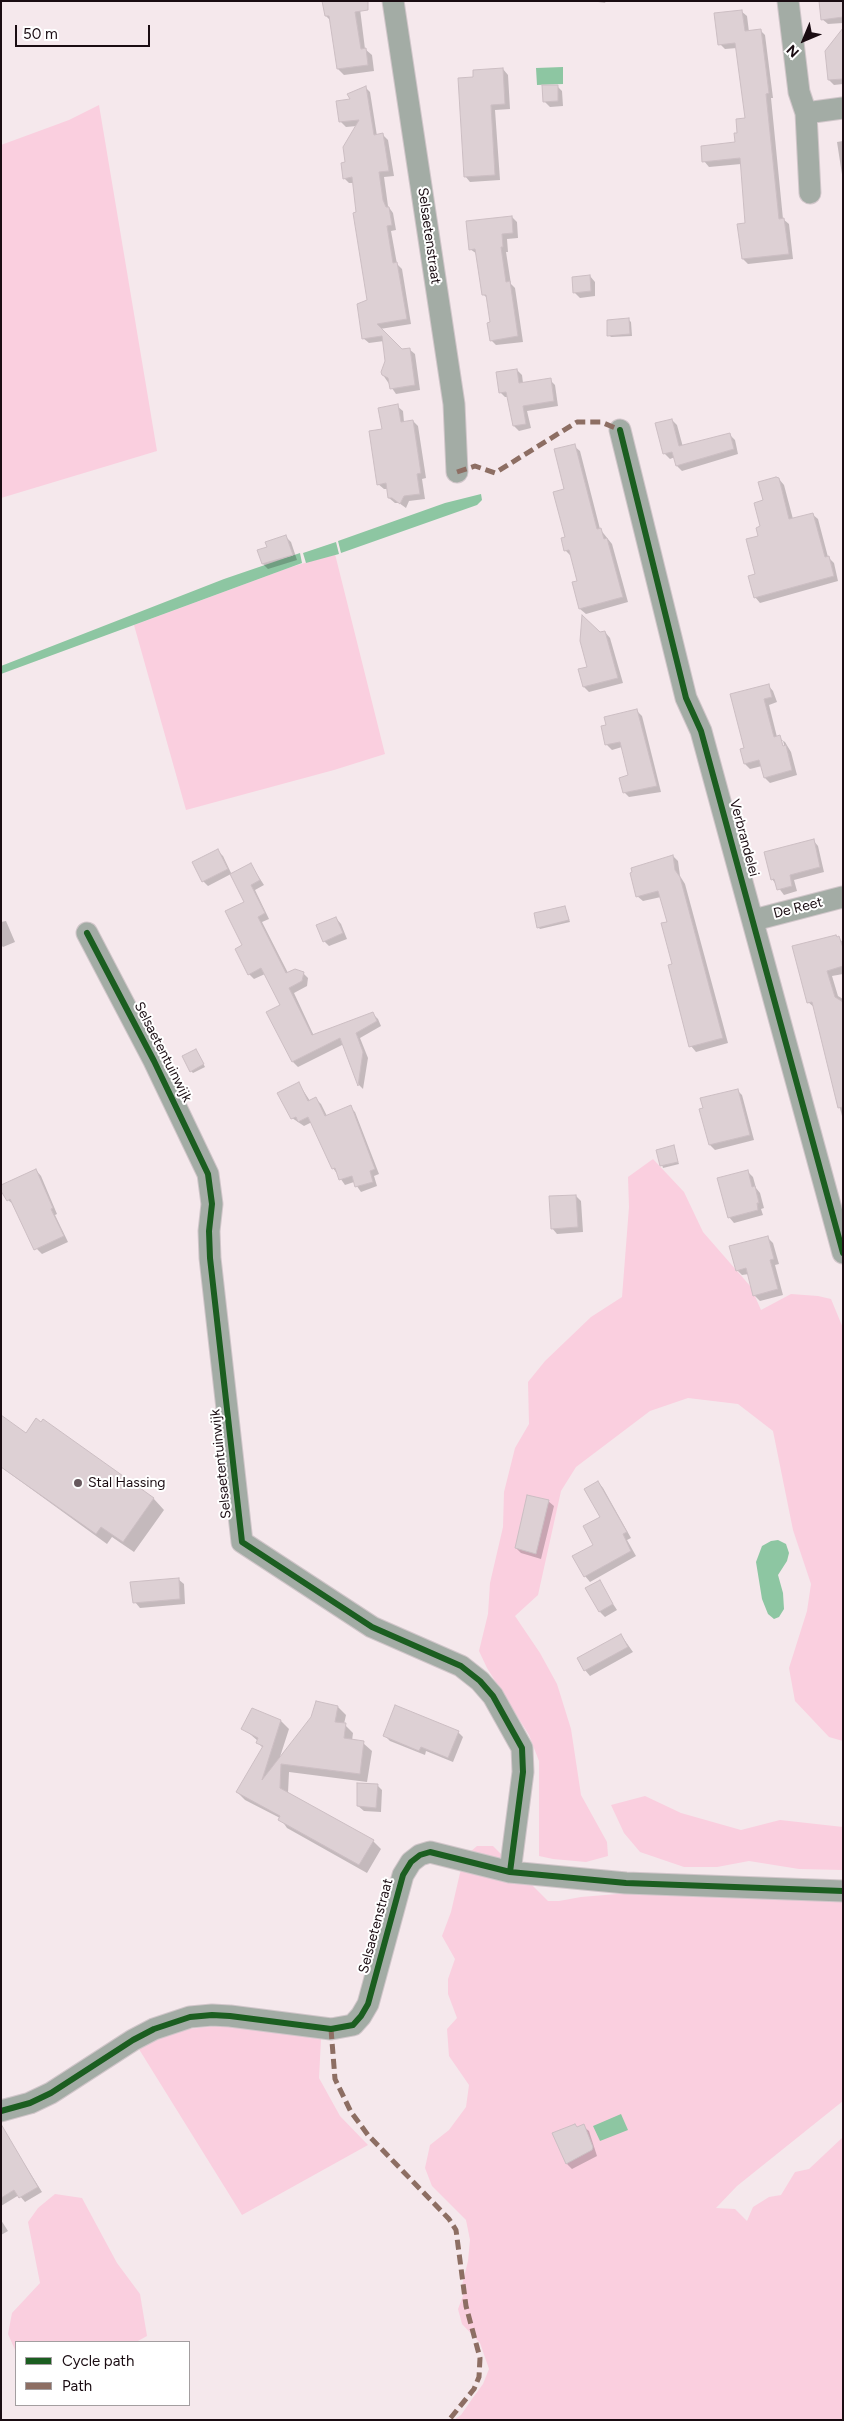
<!DOCTYPE html>
<style>
body{margin:0}
#map{position:relative;width:844px;height:2421px;overflow:hidden;background:#f5e8ec;font-family:Figtree,sans-serif}
canvas{display:block}
.frame{position:absolute;inset:0;border:2px solid #1a0c12;pointer-events:none}
.legend{position:absolute;left:15px;top:2341px;width:175px;height:65px;box-sizing:border-box;background:#fff;border:1px solid #a39ea0;margin:0;padding:6px 9px;list-style:none;font-size:15px;color:#1a0c12}
.legend li{display:flex;align-items:center;gap:10px;height:25px}
.legend b{width:25px;border:1px solid #a39ea0}
.north{position:absolute;left:779px;top:15px;width:50px;height:50px;-webkit-text-stroke:4px #fff;paint-order:stroke;rotate:225deg;font-size:14px;font-weight:700;line-height:20px;text-align:center;color:#1a0c12}
.north::after{content:'';display:block;margin:auto;width:18px;height:22px;background:#1a0c12;clip-path:polygon(50% 0,100% 100%,50% 72%,0 100%)}
.scale{position:absolute;left:15px;top:25px;width:135px;height:22px;box-sizing:border-box;border:2px solid #1a0c12;border-top:0;padding-left:6px;font-size:15px;line-height:18px;white-space:nowrap;color:#1a0c12;-webkit-text-stroke:4px #fff;paint-order:stroke}
</style>
<div id="map">
<canvas width="844" height="2421"></canvas>
<div class="frame"></div>
<ul class="legend">
<li><b style="height:6px;background:#1b5e20"></b>Cycle path</li>
<li><b style="height:6px;background:#8d6e63"></b>Path</li>
</ul>
<div class="north">N</div>
<div class="scale">50 m</div>
</div>
<script>
const context = document.querySelector('canvas').getContext('2d');
context.lineJoin = 'round';
function paint(path, color) { context.fillStyle = color; context.fill(path, 'evenodd'); }
const shape = rows => new Path2D(rows.map(r => 'M' + r).join(''));
function stroke(path, color, width, dash) { context.strokeStyle = color; context.lineWidth = width; context.lineCap = dash ? 'butt' : 'round'; context.setLineDash(dash || []); context.stroke(path); }
function drawText(font, color, halo, rows, align = 'center') {
  context.font = font + ' Figtree,sans-serif'; context.lineWidth = 4; context.setLineDash([]); context.textBaseline = 'middle'; context.strokeStyle = halo; context.fillStyle = color; for (const [text, x, y, turn = 0] of rows) {
    context.save(); context.translate(x, y); context.rotate((+turn || 0) * Math.PI / 180); context.textAlign = isNaN(turn) ? turn : align; if (halo) context.strokeText(text, 0, 0); context.fillText(text, 0, 0); context.restore();
  }
}
paint(shape([
 [99,105,157,451,1,498,1,145,69,120],
 [335,554,385,754,334,770,186,810,134,625,291,567],
 [653,1159,684,1192,703,1232,751,1287,761,1310,791,1294,818,1296,831,1299,843,1328,843,1741,829,1737,795,1701,789,1668,807,1611,811,1584,793,1530,773,1431,738,1404,688,1398,650,1411,576,1467,561,1491,538,1595,515,1616,540,1653,557,1684,571,1729,581,1795,607,1842,608,1856,586,1862,553,1859,539,1856,539,1761,529,1735,487,1668,479,1651,488,1614,490,1583,503,1527,504,1492,515,1448,529,1424,528,1382,545,1361,591,1317,622,1297,629,1207,628,1177],
 [645,1796,681,1813,741,1830,780,1820,843,1827,843,1870,799,1869,749,1861,717,1867,684,1867,640,1852,624,1833,611,1805],
 [477,1846,493,1846,548,1901,559,1901,581,1897,641,1892,843,1902,843,2101,737,2186,716,2208,735,2209,747,2221,753,2207,769,2197,781,2195,795,2172,809,2169,843,2137,843,2420,454,2420,461,2415,472,2399,483,2384,489,2369,480,2343,462,2324,458,2309,463,2296,462,2285,468,2261,470,2240,466,2220,432,2186,425,2168,430,2145,449,2130,466,2107,469,2085,449,2056,447,2029,457,2018,448,1994,448,1979,455,1959,442,1936,451,1912,460,1873,470,1852],
 [227,2025,321,2039,319,2078,340,2116,368,2145,242,2215,137,2046,179,2030],
 [55,2194,82,2198,117,2263,140,2294,147,2336,136,2342,16,2342,16,2352,8,2334,12,2313,40,2283,28,2222,38,2208]
]), '#facfdf');
paint(shape([
 [563,67,563,84,537,85,536,68],
 [481,494,482,500,477,505,341,553,338,541,445,503],
 [336,542,339,554,306,563,303,553],
 [300,553,302,563,1,674,1,666,224,579],
 [778,1540,786,1544,789,1553,787,1561,778,1575,783,1593,784,1609,779,1617,774,1619,768,1614,762,1599,756,1562,762,1546,771,1541],
 [621,2114,628,2130,600,2141,593,2126]
]), '#8dc6a2');
paint(shape([
 [359,1,365,49,372,55,374,71,344,75,338,69,331,21,326,16],
 [591,1,606,1,605,3],
 [843,1,843,23,828,24,822,19],
 [741,11,747,16,749,32,760,30,765,35,773,98,771,98,783,219,789,224,793,259,748,264,743,259,747,224,741,164,709,167,704,161,736,143,747,119,737,48,725,49,720,44],
 [843,30,843,84,834,85,829,80],
 [503,69,508,75,510,109,495,110,500,180,470,182,465,176,474,78],
 [557,86,562,91,563,106,550,107,545,102],
 [365,87,370,92,377,136,383,135,388,140,394,176,384,177,388,206,393,213,396,230,391,231,397,264,402,269,411,324,380,329,402,350,409,349,415,354,420,390,396,394,383,375,386,361,384,341,369,343,363,338,369,301,354,183,349,183,344,178,357,126,346,127,341,122,352,100],
 [843,141,843,181,837,142],
 [512,217,517,222,518,238,507,239,508,252,506,252,511,284,515,288,523,342,496,345,491,340,492,323,488,299,484,295,477,254,470,249],
 [590,276,595,282,595,296,580,298,574,292],
 [628,319,631,322,632,336,611,337,609,335],
 [517,370,522,375,523,383,550,380,555,385,558,406,527,411,531,428,519,431,514,426,508,397,505,397,500,392],
 [397,406,403,411,404,422,413,421,418,426,426,478,422,479,425,499,409,501,406,508,399,503,395,503,389,498,388,489,384,489,378,484,383,430],
 [672,420,677,425,683,447,730,435,735,440,738,454,682,471,677,466,675,457,670,459,664,453],
 [574,446,580,451,600,529,612,544,628,602,586,614,580,609,579,582,571,556,566,551,563,539,566,538,566,490],
 [779,479,784,485,793,519,812,514,818,519,828,557,834,563,838,581,760,603,755,597,759,537,765,501],
 [285,536,291,542,297,560,268,569,263,564,268,548],
 [605,632,610,638,623,683,589,692,584,687,580,670,589,668,600,634],
 [768,685,773,691,777,702,769,705,777,737,785,742,791,752,797,775,770,783,765,778,762,766,750,769,745,764,745,749],
 [780,741,783,741,786,751],
 [636,710,642,716,661,792,629,797,624,792,630,776,622,747,612,750,607,745,602,727],
 [813,840,818,846,824,872,794,880,797,891,784,895,772,879],
 [218,851,223,856,232,875,251,865,264,885,255,890,269,919,262,922,288,973,303,973,308,978,307,986,294,993,314,1036,373,1014,378,1019,381,1026,360,1038,368,1058,363,1089,359,1085,344,1044,298,1067,293,1062,268,1012,281,1006,265,974,254,979,249,974,244,946,246,902,231,874,208,886,203,881],
 [673,856,678,861,680,876,685,884,728,1043,696,1052,691,1046,673,965,668,923,661,897,643,901,637,896],
 [565,907,570,922,540,929,538,927],
 [336,918,341,924,347,939,329,946,324,941],
 [6,921,15,942,3,947,1,945,1,922],
 [838,938,843,942,843,974,832,976,838,996,843,999,843,1120,815,1008,808,1002],
 [196,1050,205,1067,193,1073,191,1071],
 [299,1084,310,1101,316,1099,321,1104,327,1116,350,1107,355,1112,379,1174,374,1176,377,1186,361,1192,354,1182,345,1185,333,1168,312,1122,304,1126,292,1118],
 [737,1090,742,1095,754,1140,715,1150,710,1145],
 [673,1147,679,1164,663,1168,658,1151],
 [36,1170,41,1176,57,1214,55,1215,68,1242,42,1254,37,1249,14,1205,8,1200],
 [747,1171,753,1177,756,1188,760,1193,764,1208,761,1209,763,1215,734,1223,729,1217],
 [576,1196,581,1201,583,1232,557,1234,552,1228],
 [768,1238,773,1243,779,1264,775,1265,783,1295,760,1301,754,1295,749,1274,742,1275,737,1270],
 [44,1421,154,1499,164,1510,134,1552,112,1537,107,1544,1,1467,1,1422,26,1435],
 [598,1482,603,1488,631,1538,627,1540,636,1556,590,1582,585,1576,602,1518],
 [548,1501,554,1506,541,1559,521,1553,516,1548],
 [178,1579,184,1584,185,1604,140,1608,135,1602],
 [599,1582,617,1610,605,1617,600,1612],
 [621,1635,633,1652,590,1676,585,1670],
 [338,1707,346,1715,344,1724,353,1733,352,1741,363,1743,372,1751,367,1782,289,1772,288,1793,373,1841,381,1849,367,1873,287,1828,280,1818,245,1800,237,1792,263,1748,258,1743,258,1741,243,1728,281,1721,289,1729,279,1760],
 [458,1732,463,1737,453,1762,426,1751,425,1755,390,1741,384,1735],
 [377,1785,382,1790,381,1812,364,1811,358,1806],
 [583,2126,589,2131,597,2156,572,2169,567,2164,577,2128],
 [10,2141,42,2192,25,2202,19,2195,1,2206,1,2146],
 [1,2220,8,2231,1,2235]
]), '#0003');
const building = shape([
 [322,1,368,1,368,10,355,12,361,49,366,48,368,65,337,69,329,16,325,16,322,1],
 [819,1,843,1,843,17,821,20,819,1],
 [742,10,745,31,761,29,769,93,766,94,779,219,784,218,789,254,742,259,737,224,745,223,740,158,702,162,701,146,735,142,734,133,737,133,736,119,745,118,735,43,718,45,714,13,742,10],
 [843,28,843,79,828,80,825,51,843,28],
 [503,68,505,104,491,105,495,175,464,177,458,78,473,77,473,70,503,68],
 [542,85,558,85,558,101,543,102,542,85],
 [366,86,374,135,383,133,389,171,379,172,383,200,386,207,389,207,392,225,387,226,393,263,397,262,407,319,377,324,402,349,410,348,415,385,390,389,388,378,382,375,381,372,385,361,382,336,362,339,357,304,367,300,353,213,356,212,352,177,343,179,341,163,345,162,343,147,359,120,339,122,336,101,350,99,347,94,366,86],
 [512,216,513,233,502,234,503,247,501,247,506,282,510,281,518,336,490,341,487,323,490,322,486,295,482,295,475,249,469,250,466,221,512,216],
 [590,275,591,291,573,293,572,277,590,275],
 [629,318,630,334,607,336,607,320,629,318],
 [517,369,519,383,551,378,554,401,523,406,526,424,513,426,506,392,499,393,496,372,517,369],
 [398,404,401,422,413,420,421,473,417,474,420,494,404,496,400,504,392,498,388,498,386,483,377,485,369,431,382,429,378,408,398,404],
 [672,419,679,446,730,433,734,449,676,466,672,452,663,454,655,423,672,419],
 [575,444,597,529,601,528,604,539,607,538,623,597,579,609,572,582,577,581,569,550,564,551,561,538,565,537,553,492,564,489,554,449,575,444],
 [776,477,779,478,789,519,813,513,825,557,829,556,834,576,754,598,748,576,755,574,746,539,758,536,756,528,760,526,754,503,763,500,758,482,776,477],
 [286,535,293,555,262,564,257,550,267,547,265,542,286,535],
 [582,615,600,632,605,631,618,678,583,687,578,669,587,667,580,641,582,615],
 [769,684,772,697,764,699,774,737,780,735,783,746,786,745,792,770,764,778,759,760,744,764,740,749,744,748,730,694,769,684],
 [637,709,657,786,623,793,619,778,628,775,620,742,605,745,601,726,606,725,604,717,637,709],
 [814,839,820,867,790,875,792,886,777,890,774,879,771,880,764,852,814,839],
 [218,849,228,869,202,882,192,862,218,849],
 [673,855,675,870,680,877,723,1038,689,1047,668,965,672,964,661,923,667,922,658,891,636,897,630,873,632,872,631,868,673,855],
 [251,863,260,880,251,885,265,913,258,917,286,973,295,969,304,972,302,981,289,988,312,1035,373,1012,377,1021,356,1033,363,1052,358,1086,340,1038,292,1062,266,1012,280,1005,261,968,248,975,235,949,242,945,225,911,244,902,230,874,251,863],
 [565,906,569,920,537,928,534,913,565,906],
 [336,917,343,933,323,942,316,925,336,917],
 [836,935,837,937,839,936,843,948,843,966,827,971,835,997,843,1002,843,1107,838,1108,812,1002,807,1003,792,946,836,935],
 [196,1049,204,1064,190,1072,182,1056,196,1049],
 [299,1082,308,1101,316,1097,325,1116,351,1105,375,1169,370,1171,373,1182,355,1187,352,1176,339,1180,335,1168,332,1169,308,1117,298,1122,296,1117,291,1119,277,1093,299,1082],
 [738,1089,750,1135,709,1145,699,1109,703,1108,700,1098,738,1089],
 [674,1145,678,1162,660,1166,656,1150,674,1145],
 [36,1169,53,1208,51,1209,64,1236,34,1250,10,1199,7,1201,1,1191,1,1185,36,1169],
 [748,1170,752,1187,755,1186,759,1203,757,1203,758,1210,728,1218,717,1178,748,1170],
 [576,1195,578,1227,551,1229,549,1196,576,1195],
 [768,1236,774,1259,770,1260,778,1289,753,1296,746,1268,736,1271,729,1246,768,1236],
 [1,1415,26,1433,36,1418,41,1422,43,1419,154,1498,123,1542,101,1527,96,1534,1,1467,1,1415],
 [598,1481,627,1532,623,1534,631,1551,584,1577,572,1556,593,1545,583,1526,600,1517,584,1489,598,1481],
 [527,1495,549,1500,536,1554,515,1548,527,1495],
 [179,1578,180,1599,133,1603,130,1582,179,1578],
 [600,1580,613,1604,599,1612,585,1588,600,1580],
 [621,1634,628,1647,584,1671,577,1658,621,1634],
 [316,1701,338,1706,335,1722,346,1723,344,1738,364,1741,360,1774,281,1764,280,1788,374,1840,359,1865,278,1820,280,1816,236,1792,263,1746,256,1743,258,1738,241,1729,252,1708,281,1720,262,1780,311,1717,316,1701],
 [395,1705,459,1731,448,1758,421,1747,419,1751,383,1736,395,1705],
 [357,1783,378,1784,376,1808,357,1806,357,1783],
 [1,2124,38,2187,19,2198,14,2190,1,2198,1,2124],
 [575,2124,577,2127,584,2124,593,2147,592,2150,566,2164,552,2133,575,2124]
]);
paint(building, '#ddd0d4');
stroke(building, '#ccbec3', 1);
const minor = shape([
 [393,1,454,404,457,472],
 [788,1,799,92,806,113,810,193],
 [806,113,843,108],
 [620,430,686,698,701,731,843,1253],
 [754,920,843,897],
 [87,933,154,1061,208,1174,212,1204,209,1231,210,1258,242,1542,372,1627,461,1666,480,1681,493,1696,522,1748,523,1772,510,1872],
 [1,2111,30,2103,51,2093,133,2040,154,2029,190,2017,212,2015,230,2016,331,2029,353,2025,361,2016,368,2004,403,1875,411,1862,420,1855,430,1852,510,1872,626,1883,843,1891]
]);
stroke(minor, '#d1c6ca', 23);
stroke(minor, '#a3aca5', 21);
stroke(shape([
 [457,472,475,466,495,473,577,422,601,422,620,430],
 [331,2029,335,2079,351,2112,368,2135,449,2219,456,2230,466,2306,480,2358,479,2377,474,2389,449,2420]
]), '#8d6e63', 5, [10, 5]);
stroke(shape([
 [620,430,686,698,701,731,843,1253],
 [87,933,154,1061,208,1174,212,1204,209,1231,210,1258,242,1542,372,1627,461,1666,480,1681,493,1696,522,1748,523,1772,510,1872],
 [1,2111,30,2103,51,2093,133,2040,154,2029,190,2017,212,2015,230,2016,331,2029,353,2025,361,2016,368,2004,403,1875,411,1862,420,1855,430,1852,510,1872,626,1883,843,1891]
]), '#1b5e20', 6);
for (const [x, y, r, color] of [
 [78,1483,5,"#67595e"]
]) { const dot = new Path2D(); dot.arc(x, y, r, 0, 2 * Math.PI); context.fillStyle = color; context.fill(dot); stroke(dot, '#fff', 2); }
drawText('14px', '#1a0c12', '#fff', [
 ["Selsaetenstraat",429,236,82],
 ["Verbrandelei",744,838,75],
 ["De Reet",798,908,-14],
 ["Selsaetentuinwijk",163,1052,63],
 ["Selsaetentuinwijk",221,1464,-96],
 ["Selsaetenstraat",376,1926,-75]
]);
drawText('14px', '#1a0c12', '#fff', [
 ["Stal Hassing",88,1483]
], 'left');
</script>
